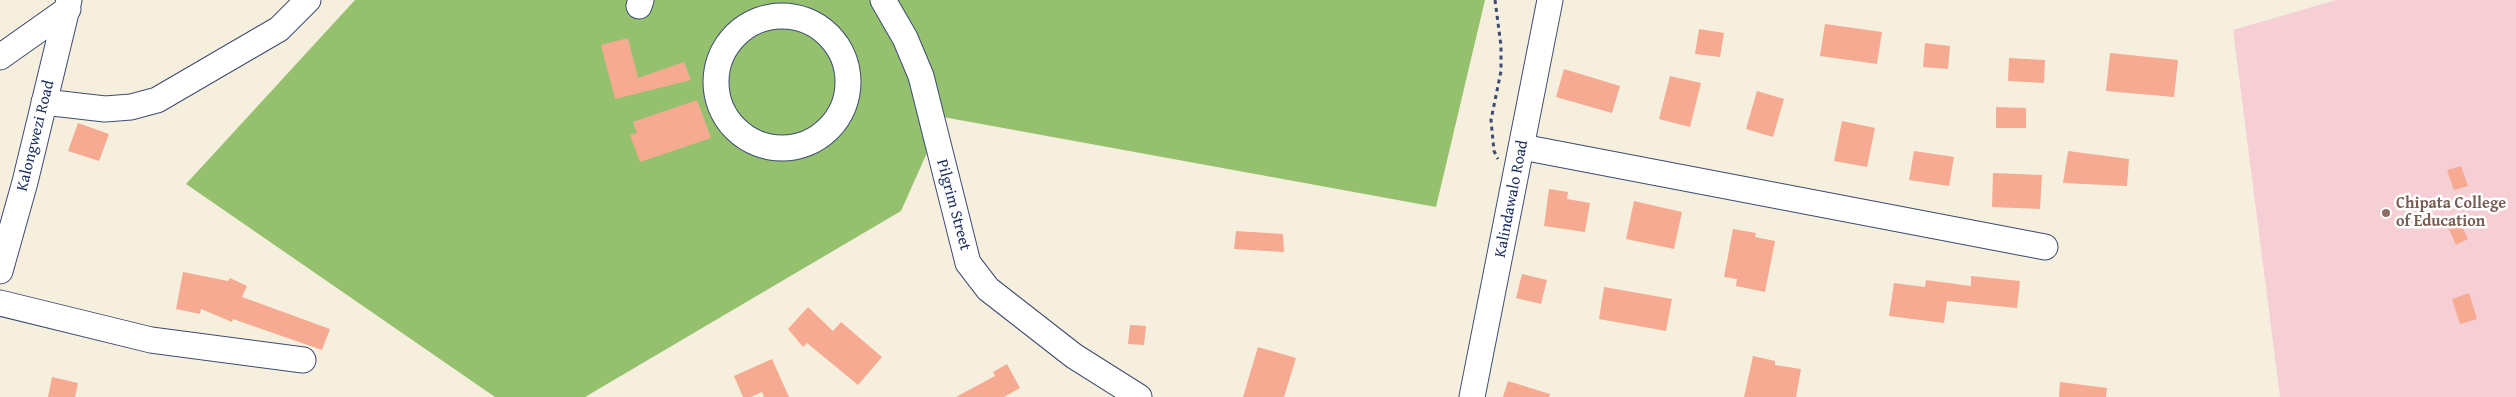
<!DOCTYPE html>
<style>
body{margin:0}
canvas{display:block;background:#f6efde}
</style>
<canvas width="2516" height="397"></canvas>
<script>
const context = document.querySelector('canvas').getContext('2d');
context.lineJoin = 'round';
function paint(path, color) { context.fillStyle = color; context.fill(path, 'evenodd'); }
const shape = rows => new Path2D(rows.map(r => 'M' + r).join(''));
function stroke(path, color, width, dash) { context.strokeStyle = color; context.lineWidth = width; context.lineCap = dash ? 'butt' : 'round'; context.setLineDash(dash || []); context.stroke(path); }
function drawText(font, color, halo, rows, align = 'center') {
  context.font = font + ' "Gentium Book Plus",serif'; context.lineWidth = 5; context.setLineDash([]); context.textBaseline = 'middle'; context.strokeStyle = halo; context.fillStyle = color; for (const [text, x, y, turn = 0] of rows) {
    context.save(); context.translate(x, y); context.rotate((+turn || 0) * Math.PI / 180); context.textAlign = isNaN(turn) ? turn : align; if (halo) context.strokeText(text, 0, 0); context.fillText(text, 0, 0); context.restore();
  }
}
paint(shape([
 [2336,0,2516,0,2516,397,2280,397,2233,30]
]), '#f6cfd5');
paint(shape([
 [355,0,1485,0,1436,207,943,117,901,211,585,397,495,397,186,184]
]), '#95c16f');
paint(shape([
 [1825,24,1882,32,1877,64,1820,56],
 [1699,29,1724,33,1720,57,1695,54],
 [628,38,638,78,684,62,691,80,615,99,601,45],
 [1925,43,1950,46,1948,69,1923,67],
 [2110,53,2178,60,2174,97,2106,91],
 [2009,58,2045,60,2044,83,2008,81],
 [1564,69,1620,86,1612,113,1556,97],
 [1670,76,1701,83,1690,127,1659,119],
 [1757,91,1784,99,1773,137,1746,129],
 [697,100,711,138,640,162,630,135,637,133,633,122],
 [1996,107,2026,108,2026,128,1996,128],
 [1842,121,1875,128,1867,167,1834,161],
 [78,123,109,134,99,161,68,151],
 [1914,151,1954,157,1949,186,1909,180],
 [2068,151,2129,159,2127,186,2063,183],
 [2461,166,2468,186,2454,190,2447,170],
 [1993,173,2042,175,2040,209,1992,207],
 [1549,189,1568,192,1567,199,1590,203,1585,232,1544,226],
 [1634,201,1682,212,1674,249,1626,239],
 [2459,220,2468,239,2456,245,2447,225],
 [1733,229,1756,233,1755,237,1775,241,1765,292,1736,286,1737,279,1724,277],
 [1236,231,1283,234,1284,252,1234,249],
 [183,272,228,281,230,278,247,286,242,297,330,329,322,350,233,319,232,322,201,309,200,314,176,309],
 [1522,274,1547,280,1541,304,1516,298],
 [1971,276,2020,281,2017,308,1947,301,1944,323,1889,316,1894,283,1925,287,1926,280,1971,286],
 [1604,287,1672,299,1666,331,1599,319],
 [2469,293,2477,319,2460,324,2452,299],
 [808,307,833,331,841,322,882,357,858,385,807,343,803,347,788,329],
 [1130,325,1146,326,1144,345,1128,344],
 [1258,347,1296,358,1284,397,1243,397],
 [1753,356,1775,361,1775,365,1801,369,1796,397,1744,397],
 [772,359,789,397,764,397,762,392,751,397,743,397,734,376],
 [1007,364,1020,388,1004,397,956,397,995,376,993,372],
 [52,377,78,383,75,397,48,397],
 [1508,381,1550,394,1549,397,1503,397],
 [2060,382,2107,388,2106,397,2059,397]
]), '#f5aa91');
const minor = shape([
 [883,0,905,38,921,76,968,263,988,289,1074,356,1139,397],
 [639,6,641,0],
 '716 82a66 66 0 1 1 132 0a66 66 0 1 1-132 0Z',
 [0,57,68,9],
 [44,102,105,109,131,107,157,100,279,29,308,0],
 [1522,147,2045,247],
 [0,271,25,182,69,0],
 [0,303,151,340,303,360],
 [1472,397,1550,0]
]);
stroke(minor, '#3c4c71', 27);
stroke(shape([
 [1495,0,1501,46,1501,71,1491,120,1494,151,1498,159]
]), '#3c4c71', 3, [4, 4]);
stroke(minor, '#fff', 25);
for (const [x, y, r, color] of [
 [2386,213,5,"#8d6e63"]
]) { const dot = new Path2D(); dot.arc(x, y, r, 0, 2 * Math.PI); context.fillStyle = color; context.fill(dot); stroke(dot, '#fff', 2); }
drawText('16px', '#1b2f5e', '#fff', [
 ["Kalongwezi Road",36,136,-76],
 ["Kalindawalo Road",1512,199,-79],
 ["Pilgrim Street",953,205,75]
]);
drawText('bold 16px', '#785e54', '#fff', [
 ["Chipata College",2396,204],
 ["of Education",2396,222]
], 'left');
</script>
